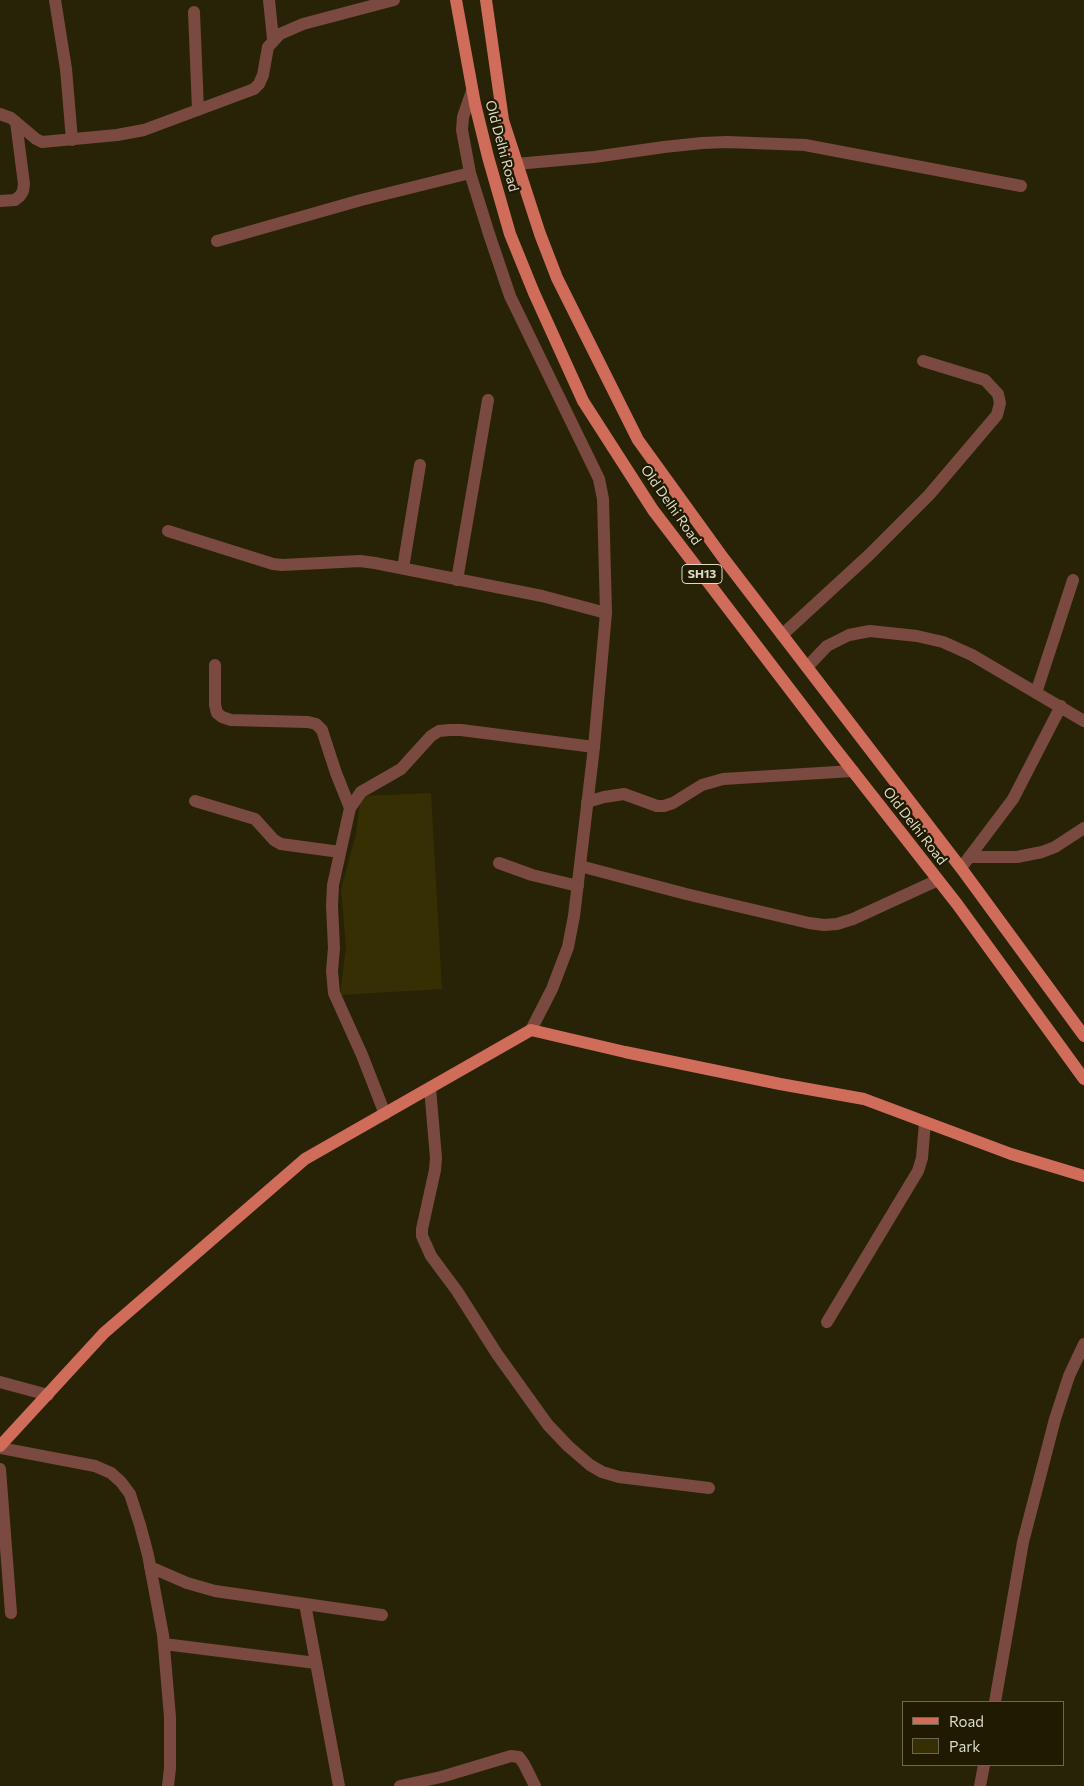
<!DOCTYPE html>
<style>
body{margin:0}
#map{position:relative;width:1084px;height:1786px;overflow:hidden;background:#282306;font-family:Commissioner,sans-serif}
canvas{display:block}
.legend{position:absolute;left:902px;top:1701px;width:162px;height:65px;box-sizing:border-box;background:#1f1a00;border:1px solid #6b6750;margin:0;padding:6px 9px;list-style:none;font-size:15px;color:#dcdac9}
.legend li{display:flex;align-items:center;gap:10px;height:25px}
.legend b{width:25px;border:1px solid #6b6750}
</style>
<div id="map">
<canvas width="1084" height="1786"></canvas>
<ul class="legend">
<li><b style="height:6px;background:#d06d5a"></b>Road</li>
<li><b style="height:14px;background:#362f03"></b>Park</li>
</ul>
</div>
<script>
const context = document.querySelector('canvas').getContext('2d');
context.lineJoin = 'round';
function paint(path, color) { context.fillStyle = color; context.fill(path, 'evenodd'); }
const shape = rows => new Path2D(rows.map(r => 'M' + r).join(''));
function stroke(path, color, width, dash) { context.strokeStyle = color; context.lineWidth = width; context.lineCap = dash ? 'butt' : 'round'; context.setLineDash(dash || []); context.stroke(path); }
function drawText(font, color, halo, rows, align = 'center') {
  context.font = font + ' Commissioner,sans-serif'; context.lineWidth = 4.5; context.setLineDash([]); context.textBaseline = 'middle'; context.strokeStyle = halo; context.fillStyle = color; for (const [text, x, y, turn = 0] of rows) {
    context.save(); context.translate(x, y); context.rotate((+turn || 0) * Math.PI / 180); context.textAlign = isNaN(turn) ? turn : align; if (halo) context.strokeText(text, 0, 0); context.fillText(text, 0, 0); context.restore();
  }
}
paint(shape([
 [431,793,442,989,340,995,346,947,341,889,356,834,361,796]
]), '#362f03');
stroke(shape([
 [55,0,66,69,72,140],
 [269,0,273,39],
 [194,12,198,110],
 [472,91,463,117,462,130,470,173,489,234,510,296,599,479,603,499,606,613,594,747,574,916,568,947,552,989,531,1030],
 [0,114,11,118,36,139,42,142,117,135,144,130,254,89,259,84,263,75,268,47,280,34,303,24,394,0],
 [516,164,594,157,664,147,702,143,727,142,805,145,1021,186],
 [0,201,15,200,20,196,23,191,24,184,16,122],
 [217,241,361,200,470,173],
 [168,531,273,564,282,565,360,561,375,563,542,596,606,613],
 [403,568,420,465],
 [457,580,488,400],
 [782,635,869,555,929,495,997,415,1000,403,998,394,985,380,923,361],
 [215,665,215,705,217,713,222,717,231,720,308,722,316,724,322,730,336,773,350,808],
 [807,667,827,646,849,635,870,631,917,636,943,642,972,655,1084,721],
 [1036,693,1073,580],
 [195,801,255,819,274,840,281,844,340,852],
 [587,802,604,797,624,794,657,806,664,806,673,803,702,785,723,779,853,771],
 [969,857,1017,857,1042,852,1055,847,1084,828],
 [499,863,532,875,578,886],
 [580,866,686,894,809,923,824,925,837,924,853,919,938,880],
 [961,868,1013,799,1061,706],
 [430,1088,436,1158,435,1170,422,1229,422,1236,431,1256,457,1291,497,1354,548,1425,568,1446,590,1465,602,1472,619,1477,709,1488],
 [385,1114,362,1055,334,993,332,971,334,948,332,906,333,885,350,808,361,792,401,769,431,736,439,731,450,730,461,730,594,747],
 [827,1322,918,1171,922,1158,925,1122],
 [0,1382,48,1395],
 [0,1448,95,1466,111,1473,121,1482,130,1494,140,1525,148,1555,163,1635,170,1717,170,1768,168,1786],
 [0,1469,11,1613],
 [150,1567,187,1583,215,1591,382,1615],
 [305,1604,339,1786],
 [164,1644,316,1663],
 [995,1702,1023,1542,1055,1419,1069,1376,1084,1344],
 [400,1786,441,1777,511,1756,519,1757,524,1764,535,1786],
 [980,1786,984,1765]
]), '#7a4a40', 12);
stroke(shape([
 [456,0,475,104,488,157,510,234,534,293,583,401,653,510,830,742,957,904,1084,1079],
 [486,0,503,120,540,234,557,278,638,440,724,559,961,868,1084,1036],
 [0,1446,104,1333,305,1159,531,1030,625,1052,780,1084,864,1099,1011,1154,1084,1176]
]), '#d06d5a', 12);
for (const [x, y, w] of [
 [702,574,40]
]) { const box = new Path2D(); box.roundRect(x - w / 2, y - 9.5, w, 19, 4); context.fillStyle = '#1f1a00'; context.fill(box); stroke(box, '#dcdac9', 1); }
drawText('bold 12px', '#dcdac9', null, [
 ["SH13",702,574]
]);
drawText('14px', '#dcdac9', '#1f1a00', [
 ["Old Delhi Road",502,146,75],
 ["Old Delhi Road",671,505,55],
 ["Old Delhi Road",915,826,52]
]);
</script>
